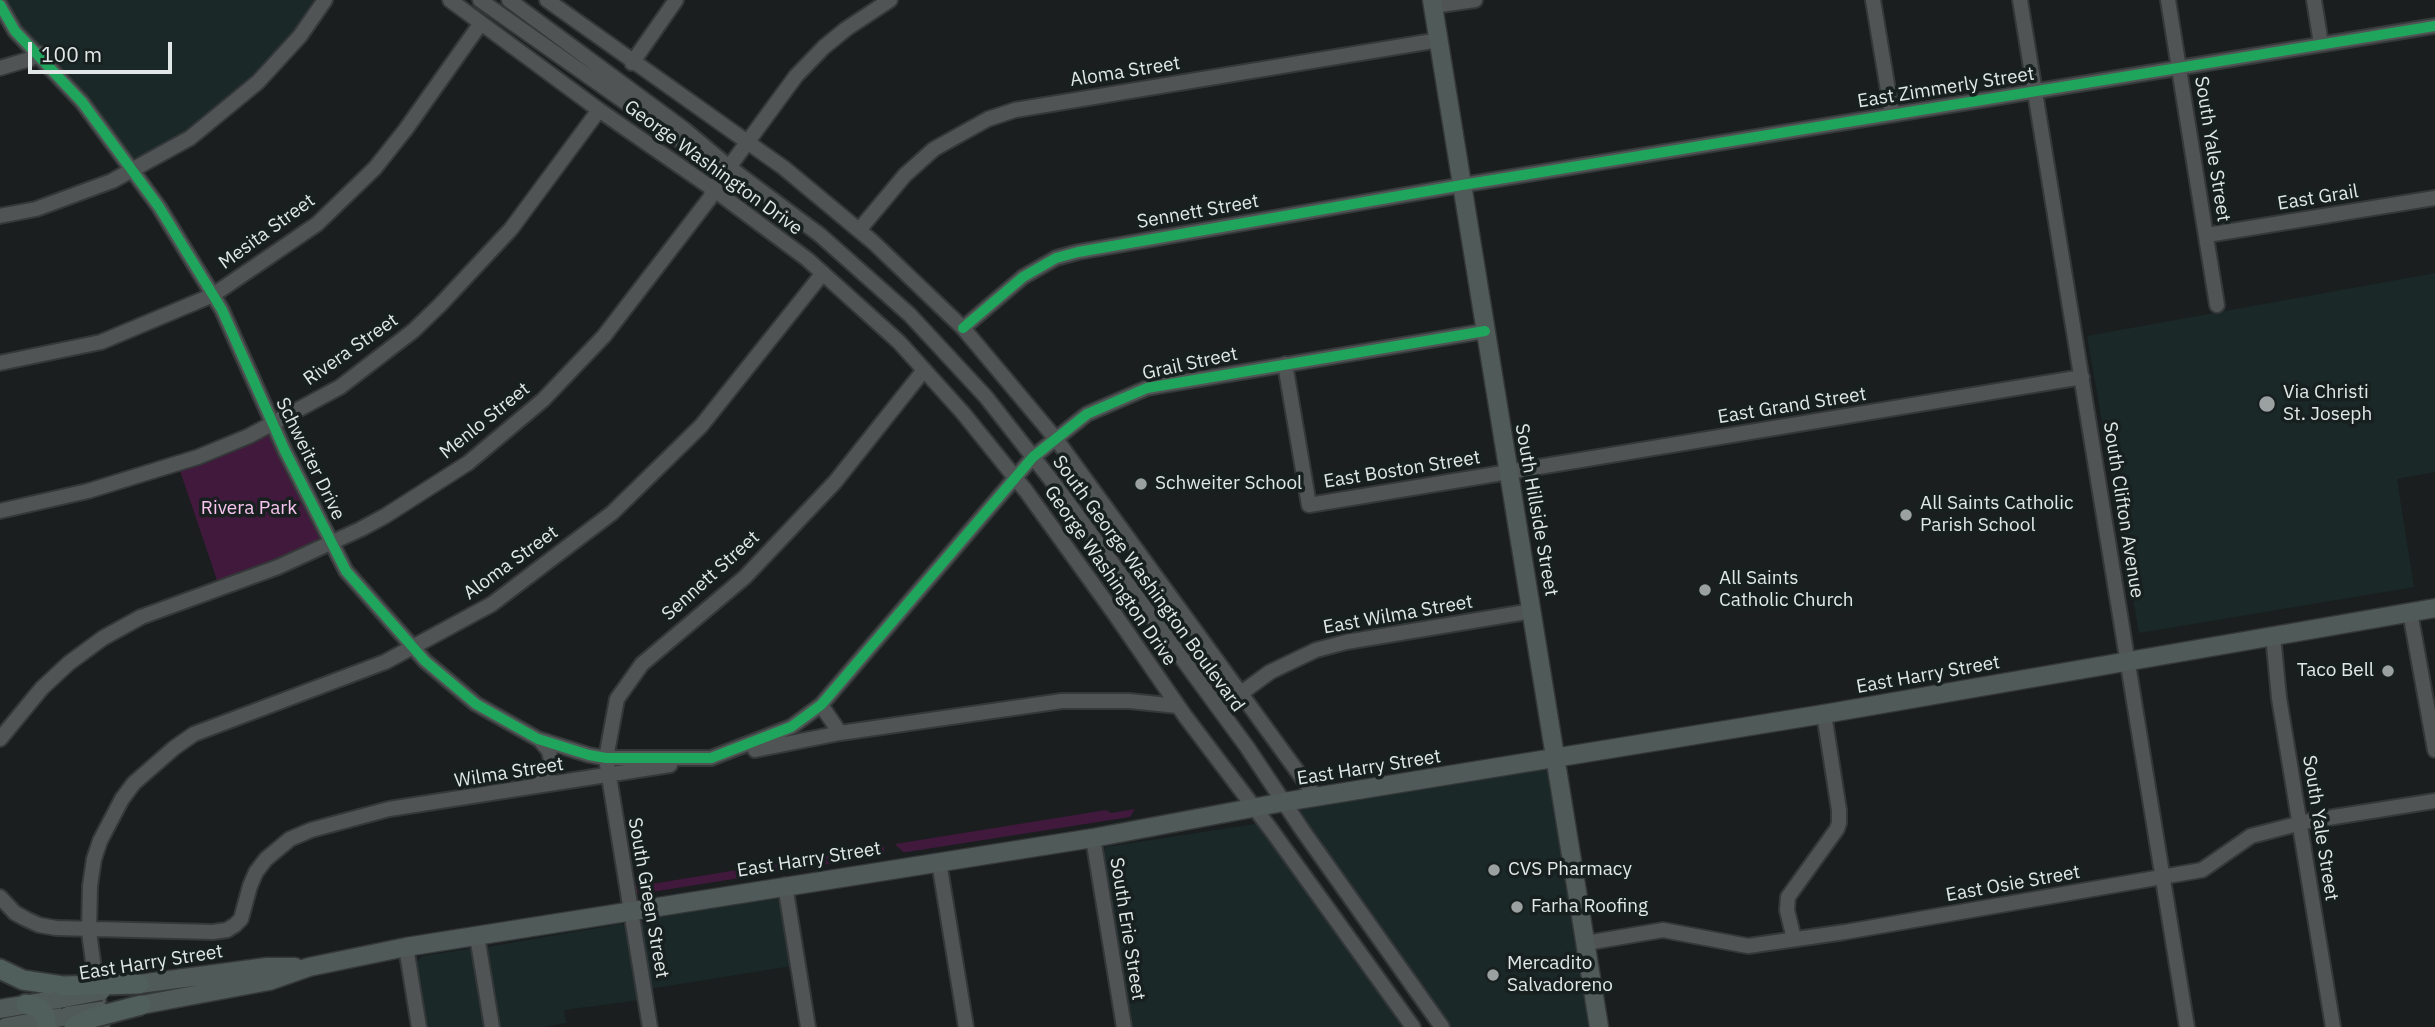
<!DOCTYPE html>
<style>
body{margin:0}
#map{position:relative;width:2435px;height:1027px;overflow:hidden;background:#1a1e1e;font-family:"IBM Plex Sans",sans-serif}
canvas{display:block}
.scale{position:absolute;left:28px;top:42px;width:144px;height:32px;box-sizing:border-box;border:4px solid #e1e7e6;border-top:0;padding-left:9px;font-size:21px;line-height:24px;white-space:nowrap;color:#e1e7e6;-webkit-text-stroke:5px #18201f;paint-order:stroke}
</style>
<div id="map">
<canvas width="2435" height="1027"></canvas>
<div class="scale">100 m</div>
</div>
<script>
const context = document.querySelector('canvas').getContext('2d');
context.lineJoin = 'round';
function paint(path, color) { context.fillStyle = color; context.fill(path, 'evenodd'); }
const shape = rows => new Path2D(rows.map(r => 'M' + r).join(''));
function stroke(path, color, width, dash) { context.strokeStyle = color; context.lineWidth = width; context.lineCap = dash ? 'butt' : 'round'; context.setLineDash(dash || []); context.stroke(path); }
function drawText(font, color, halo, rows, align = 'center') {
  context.font = font + ' "IBM Plex Sans",sans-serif'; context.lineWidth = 7; context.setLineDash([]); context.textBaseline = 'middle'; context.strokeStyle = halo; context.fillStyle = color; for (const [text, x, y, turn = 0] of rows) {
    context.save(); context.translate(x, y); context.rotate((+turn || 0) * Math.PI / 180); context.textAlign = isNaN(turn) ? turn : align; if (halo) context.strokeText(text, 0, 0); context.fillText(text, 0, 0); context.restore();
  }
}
paint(shape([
 [6,0,319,0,301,26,237,92,168,143,141,157,135,158,125,150,91,102,28,34],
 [2435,273,2435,472,2397,479,2414,587,2139,633,2087,336],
 [1556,758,1598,1027,1442,1027,1284,802],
 [1254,824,1259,825,1403,1027,1129,1027,1103,850,1106,847],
 [774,898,779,901,781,906,792,966,649,989,638,926,640,922,645,919],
 [621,924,625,926,628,932,639,1000,564,1010,566,1023,544,1027,497,1027,485,952,487,947],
 [469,949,473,950,485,1027,425,1027,415,966,418,960,422,956]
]), '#1a2827');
paint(shape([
 [269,429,324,541,256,570,218,583,179,468],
 [1135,809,1130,817,907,852,903,852,895,844,1106,810,1111,813],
 [884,846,884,854,879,856,645,893,635,892,633,887]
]), '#40193d');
const minor = shape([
 [450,0,599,110,713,189,807,259,899,342,963,413,1026,491,1114,613,1185,716,1272,831,1413,1027],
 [480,0,676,138,700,151],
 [509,0,685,130,729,167,820,235,910,315,986,397,1055,485,1247,747,1303,831,1442,1027],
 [547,0,784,168,873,242,963,328,1056,439,1316,797],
 [1873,0,1892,114],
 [2020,0,2187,1027],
 [2168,0,2217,305],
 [2314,0,2321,44],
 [0,5,15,31,82,102,159,207,213,295,222,310,285,451,346,571,425,661,476,704,538,739,589,755,606,758,711,758,791,727,821,705,1033,457,1087,414,1147,388,1485,331],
 [1433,6,1475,0],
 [632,63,676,0],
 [0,68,30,59,38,53],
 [0,216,36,209,112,181,190,138,258,82,300,36,325,0],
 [859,230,905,175,934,149,988,119,1015,110,1439,40],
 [2207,235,2435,198],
 [963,328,1023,277,1056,258,1078,252,1462,185,2435,26],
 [0,363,101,342,213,295,317,224,375,168,406,129,481,23],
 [1285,364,1309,505,2082,377],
 [0,511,88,491,198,457,249,436,340,387,413,331,440,305,511,229,599,110],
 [2410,612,2435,750],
 [2273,635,2279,698,2333,1027],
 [1240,694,1270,672,1316,650,1346,642,1532,611],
 [821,705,840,733],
 [0,739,42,688,69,663,103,638,141,617,278,567,361,529,385,516,468,463,543,400,604,336,710,198,713,189,796,76,824,47,846,29,890,0],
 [755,750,840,733,1062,701,1129,701,1178,706],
 [536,786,546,779,552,765,549,751,540,740],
 [1093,838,1124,1027],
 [939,862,966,1027],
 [785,885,808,1027],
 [0,897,15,913,26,919,39,925,56,928,213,932,227,930,235,925,241,919,250,886,256,872,266,859,290,839,311,830,389,809,670,765],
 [477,936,492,1027],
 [1794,939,1787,910,1788,897,1837,829,1839,823,1839,810,1824,714],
 [1586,943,1663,930,1748,946,1845,932,2202,870,2251,836,2309,821,2435,801],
 [406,947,419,1027],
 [102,1027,89,932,90,886,94,859,100,841,122,799,134,783,174,748,194,734,385,662,492,604,612,513,701,426,823,273],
 [650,1027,606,758,617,699,642,664,745,577,835,482,924,370]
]);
const major = shape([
 [1432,0,1599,1027],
 [139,984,267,967,295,967],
 [141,1005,269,981,309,967,406,947,1093,838,1284,802,1824,714,2435,608],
 [0,1009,59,999],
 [6,1027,68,1016]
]);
const highway = shape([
 [0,969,23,980,63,986],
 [26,1004,39,1008,45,1015,47,1027]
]);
stroke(minor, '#353838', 18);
stroke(major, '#353838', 21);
stroke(highway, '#353838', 23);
stroke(minor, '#505454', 14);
stroke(major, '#505a59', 18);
stroke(highway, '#505e5c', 19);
const majorBridge = shape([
 [59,999,101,991],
 [68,1016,100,1011]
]);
const highwayBridge = shape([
 [63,986,139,984],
 [74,1027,88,1019,141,1005]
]);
stroke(majorBridge, '#353838', 21, []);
stroke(highwayBridge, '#353838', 23, []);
stroke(majorBridge, '#505a59', 18);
stroke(highwayBridge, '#505e5c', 19);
stroke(shape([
 [0,5,15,31,82,102,159,207,213,295,222,310,285,451,346,571,425,661,476,704,538,739,589,755,606,758,711,758,791,727,821,705,1033,457,1087,414,1147,388,1485,331],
 [963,328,1023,277,1056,258,1078,252,1462,185,2435,26]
]), '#20a55d', 10);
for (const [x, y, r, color] of [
 [2267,404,9,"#9ba1a0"],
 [1141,484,7,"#9ba1a0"],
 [1906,515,7,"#9ba1a0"],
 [1705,590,7,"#9ba1a0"],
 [2388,671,7,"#9ba1a0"],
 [1494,870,7,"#9ba1a0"],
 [1517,907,7,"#9ba1a0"],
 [1493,975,7,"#9ba1a0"]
]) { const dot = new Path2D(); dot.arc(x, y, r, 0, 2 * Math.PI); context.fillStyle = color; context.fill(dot); stroke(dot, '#18201f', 2.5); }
drawText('19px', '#e1e7e6', '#18201f', [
 ["Aloma Street",1125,72,-9],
 ["East Zimmerly Street",1946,88,-9],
 ["South Yale Street",2212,149,81],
 ["George Washington Drive",713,168,36],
 ["East Grail",2318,198,-9],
 ["Sennett Street",1198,212,-10],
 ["Mesita Street",267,232,-36],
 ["Rivera Street",351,350,-35],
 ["Grail Street",1190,364,-12],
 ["East Grand Street",1792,406,-9],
 ["Menlo Street",485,421,-39],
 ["Schweiter Drive",310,459,64],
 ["East Boston Street",1402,470,-9],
 ["South Hillside Street",1536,510,80],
 ["South Clifton Avenue",2123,510,81],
 ["Aloma Street",511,563,-36],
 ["Sennett Street",711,576,-42],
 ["George Washington Drive",1110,576,55],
 ["South George Washington Boulevard",1148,584,54],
 ["East Wilma Street",1398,615,-10],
 ["East Harry Street",1928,675,-10],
 ["East Harry Street",1369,768,-9],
 ["Wilma Street",509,773,-9],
 ["South Yale Street",2320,828,81],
 ["East Harry Street",809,860,-9],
 ["East Osie Street",2013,884,-10],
 ["South Green Street",648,898,80],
 ["South Erie Street",1127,929,81],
 ["East Harry Street",151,963,-9]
]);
drawText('19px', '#e1e7e6', '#18201f', [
 ["Via Christi",2283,393],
 ["St. Joseph",2283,415],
 ["Schweiter School",1155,484],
 ["All Saints Catholic",1920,504],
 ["Parish School",1920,526],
 ["All Saints",1719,579],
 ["Catholic Church",1719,601],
 ["Taco Bell",2374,671,"right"],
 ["CVS Pharmacy",1508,870],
 ["Farha Roofing",1531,907],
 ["Mercadito",1507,964],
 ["Salvadoreno",1507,986]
], 'left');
drawText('19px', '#f7c5ef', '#18201f', [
 ["Rivera Park",249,509]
]);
</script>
